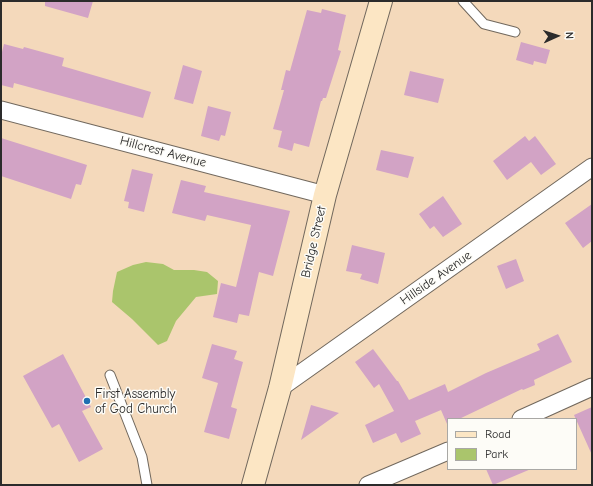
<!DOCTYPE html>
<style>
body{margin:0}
#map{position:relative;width:593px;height:486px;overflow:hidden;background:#f4d9bb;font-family:"Comic Neue",sans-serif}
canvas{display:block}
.frame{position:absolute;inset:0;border:2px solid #2b2b2b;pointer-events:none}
.legend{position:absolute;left:447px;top:418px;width:130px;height:52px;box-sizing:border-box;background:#fdfcf7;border:1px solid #a9a8a5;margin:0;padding:5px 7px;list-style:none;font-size:12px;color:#2b2b2b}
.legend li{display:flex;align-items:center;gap:8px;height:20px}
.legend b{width:20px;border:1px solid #a9a8a5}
.north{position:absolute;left:537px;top:16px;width:40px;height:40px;-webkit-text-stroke:3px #fdfcf7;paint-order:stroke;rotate:87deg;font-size:11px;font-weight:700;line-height:16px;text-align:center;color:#2b2b2b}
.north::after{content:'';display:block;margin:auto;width:14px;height:18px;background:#2b2b2b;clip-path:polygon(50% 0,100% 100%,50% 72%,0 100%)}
</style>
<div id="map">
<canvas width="593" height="486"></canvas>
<div class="frame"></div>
<ul class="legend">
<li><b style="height:5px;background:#fce6c4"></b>Road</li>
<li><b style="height:11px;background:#aac56c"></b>Park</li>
</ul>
<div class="north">N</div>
</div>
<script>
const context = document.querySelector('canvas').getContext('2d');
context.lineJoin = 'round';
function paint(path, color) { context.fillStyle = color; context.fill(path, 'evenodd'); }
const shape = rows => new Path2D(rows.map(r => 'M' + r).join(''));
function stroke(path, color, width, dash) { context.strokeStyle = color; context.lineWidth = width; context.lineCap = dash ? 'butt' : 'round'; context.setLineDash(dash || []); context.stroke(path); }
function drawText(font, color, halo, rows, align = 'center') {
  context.font = font + ' "Comic Neue",sans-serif'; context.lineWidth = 3; context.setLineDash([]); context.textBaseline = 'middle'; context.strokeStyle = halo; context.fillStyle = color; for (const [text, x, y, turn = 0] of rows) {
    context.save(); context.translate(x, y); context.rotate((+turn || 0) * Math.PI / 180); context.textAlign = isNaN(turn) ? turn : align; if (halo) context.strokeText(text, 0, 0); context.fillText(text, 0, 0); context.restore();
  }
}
paint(shape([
 [146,262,163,264,174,270,194,270,207,272,218,281,217,294,196,297,176,321,167,341,158,345,132,319,112,302,113,291,117,272,133,265]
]), '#aac56c');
paint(shape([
 [45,1,93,1,88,18,45,6],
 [322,9,346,15,338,50,341,51,326,98,323,98,322,101,321,101,309,147,294,143,292,151,278,147,282,131,273,129,284,90,281,90,286,70,290,71,307,10,321,13],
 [521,42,550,50,546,64,534,61,533,65,516,60],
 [4,44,23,49,24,47,64,58,62,66,151,92,143,118,14,83,13,88,1,85,1,56],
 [183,65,202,71,193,104,174,99],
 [410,71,444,79,438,103,404,95],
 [208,106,231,112,225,136,221,135,219,141,201,136],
 [525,136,529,141,535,136,556,164,541,175,531,162,507,180,493,161],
 [1,138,87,165,81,185,76,184,71,199,1,176],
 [381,150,414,157,408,178,376,170],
 [132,169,153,174,144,212,128,208,129,202,124,201],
 [181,180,206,186,204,192,290,211,273,276,259,272,249,316,239,314,237,323,213,317,221,283,236,287,251,225,207,215,205,221,172,213],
 [443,196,462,224,443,237,434,226,430,229,419,214],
 [592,204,592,241,583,248,565,223],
 [352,245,385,253,378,284,360,279,362,274,346,271],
 [516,259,524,281,506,289,497,266],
 [558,334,572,362,534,380,535,385,523,390,522,389,459,419,448,419,448,424,447,424,441,410,415,421,421,434,401,443,396,433,373,443,365,425,394,411,379,384,374,388,355,362,373,349,397,381,398,381,409,400,445,384,448,392,486,373,540,350,537,344],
 [212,344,237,351,234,359,243,362,231,407,237,409,229,439,204,432,218,383,202,378],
 [63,354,91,407,82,411,103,449,79,462,59,424,52,428,23,376],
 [311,405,339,413,301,440],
 [592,407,592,455,574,415],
 [486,469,531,469,493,485]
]), '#d2a3c5');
const service = shape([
 [463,1,484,24,515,32],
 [110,375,142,457,147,485]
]);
const minor = shape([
 [1,110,325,195],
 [280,388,592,167],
 [521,419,592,387],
 [368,485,448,451]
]);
const secondary = shape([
 [253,485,280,388,325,195,381,1]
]);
stroke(service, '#71685d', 11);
stroke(minor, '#71685d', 19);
stroke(secondary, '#71685d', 24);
stroke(service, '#fff', 9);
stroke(minor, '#fff', 17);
stroke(secondary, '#fce6c4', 22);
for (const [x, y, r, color] of [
 [87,401,4,"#1f6fb2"]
]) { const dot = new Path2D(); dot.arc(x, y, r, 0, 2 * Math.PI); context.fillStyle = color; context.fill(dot); stroke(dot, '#fdfcf7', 1.5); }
drawText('13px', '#2b2b2b', '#fdfcf7', [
 ["Hillcrest Avenue",163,152,15],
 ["Bridge Street",314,242,-77],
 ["Hillside Avenue",436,278,-35]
]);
drawText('13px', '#2b2b2b', '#fdfcf7', [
 ["First Assembly",95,394],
 ["of God Church",95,409]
], 'left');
</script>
